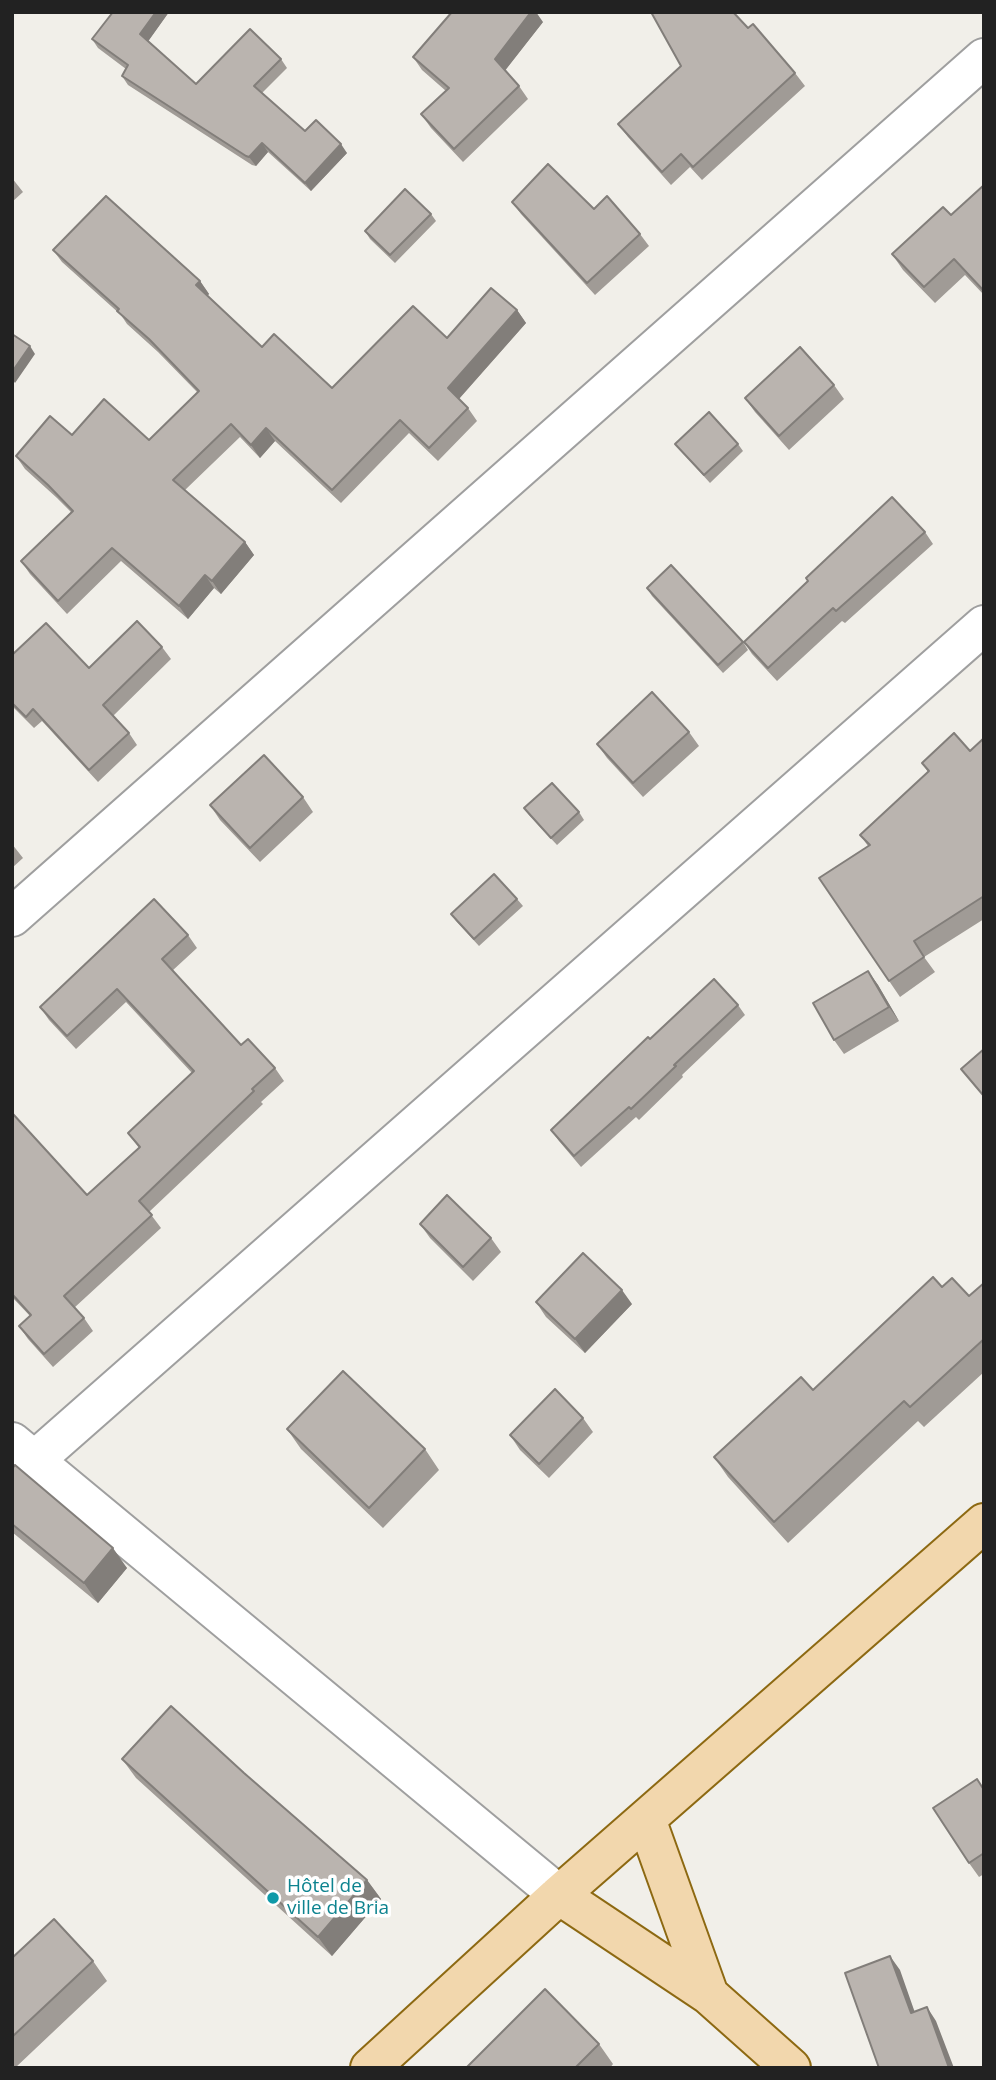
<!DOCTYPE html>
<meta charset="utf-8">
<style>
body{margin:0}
#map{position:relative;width:996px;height:2080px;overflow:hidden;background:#f1efe9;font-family:"Open Sans",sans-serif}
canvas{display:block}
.frame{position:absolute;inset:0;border:14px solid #222;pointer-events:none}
</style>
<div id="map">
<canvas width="996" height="2080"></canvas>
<div class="frame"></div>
</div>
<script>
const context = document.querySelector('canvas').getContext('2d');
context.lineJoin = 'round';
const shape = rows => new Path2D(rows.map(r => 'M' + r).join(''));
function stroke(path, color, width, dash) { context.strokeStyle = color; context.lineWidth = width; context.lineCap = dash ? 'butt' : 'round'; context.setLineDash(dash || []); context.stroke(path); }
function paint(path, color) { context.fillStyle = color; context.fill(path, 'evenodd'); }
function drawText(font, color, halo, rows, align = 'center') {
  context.font = font + ' "Open Sans",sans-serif'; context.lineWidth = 7; context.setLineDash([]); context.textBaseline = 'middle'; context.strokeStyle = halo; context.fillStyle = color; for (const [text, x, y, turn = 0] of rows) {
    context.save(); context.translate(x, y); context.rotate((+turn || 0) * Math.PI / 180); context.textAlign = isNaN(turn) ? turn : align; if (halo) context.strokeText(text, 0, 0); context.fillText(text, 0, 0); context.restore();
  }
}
const minor = shape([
 [12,917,984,58],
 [12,1442,559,1895],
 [35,1460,984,625]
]);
const major = shape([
 [646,1819,709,1995],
 [559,1895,709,1995,791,2068],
 [370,2068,559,1895,984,1523]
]);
stroke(minor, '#9f9f9f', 42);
stroke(major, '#8d6912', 42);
stroke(minor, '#fff', 38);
stroke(major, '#f2d7ad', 38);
paint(shape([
 [113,12,169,12,148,41,196,84,281,59,287,68,262,93,305,131,347,153,311,191,268,152,256,166,252,165,128,85,122,76,126,69,98,48,92,39],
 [543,22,505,70,519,86,528,99,463,162,431,128,421,114,446,91,422,70,413,57],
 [748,28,795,73,805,86,702,180,690,167,671,185,628,137,618,124,681,66],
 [12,178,23,192,12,202],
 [984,185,984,295,965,275,935,303,903,270,892,254,951,215],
 [512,202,594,209,640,234,649,246,595,295,521,214],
 [431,214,436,221,395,263,370,239,365,231],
 [53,250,200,281,209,294,207,296,262,347,332,388,447,338,517,310,526,323,459,399,468,408,477,421,438,461,409,433,341,503,275,441,260,458,240,437,185,490,245,542,254,555,221,594,214,588,188,619,121,561,67,614,30,574,21,561,71,512,57,498,25,469,16,456,72,435,149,440,198,393,158,352,127,324,121,315,62,262],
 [834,385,844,399,789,450,755,412,745,398],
 [675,444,738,444,743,451,710,483,681,451],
 [925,532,933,544,845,623,842,621,777,681,752,654,744,642],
 [647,588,743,642,748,650,723,673,652,596],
 [162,647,171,659,113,716,129,733,137,745,98,782,42,721,34,728,12,706,12,655,89,668],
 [689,732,699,746,643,797,607,758,597,744],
 [984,738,984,919,924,957,935,972,900,997,819,878,868,846,860,835,928,772,922,763,970,751],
 [303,797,313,812,260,862,220,820,210,805],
 [524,808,579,812,584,820,557,845,529,815],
 [12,844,23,858,12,868],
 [517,899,523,906,479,946,456,921,451,914],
 [188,935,197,948,172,971,241,1045,275,1068,284,1081,261,1102,263,1104,149,1212,161,1228,74,1308,84,1318,93,1331,53,1367,28,1339,19,1326,30,1316,12,1297,12,1115,87,1195,139,1148,128,1133,192,1073,126,1002,76,1049,49,1020,40,1007],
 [868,971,878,985,899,1021,844,1054,834,1040],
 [738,1005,745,1015,682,1075,683,1077,639,1120,636,1117,581,1167,559,1141,551,1130,650,1039],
 [420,1224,491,1238,501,1252,473,1281,430,1238],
 [984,1283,984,1372,924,1427,918,1421,788,1543,728,1477,714,1457,813,1390,942,1287,969,1296],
 [536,1302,632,1304,585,1353,546,1317],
 [583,1418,593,1432,549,1478,520,1450,510,1435],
 [287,1429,425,1449,439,1470,383,1528,301,1449],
 [12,1469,127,1568,98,1603,12,1532],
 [122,1759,244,1773,367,1880,381,1899,332,1956,136,1778],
 [984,1789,984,1874,979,1877,969,1863],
 [12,1958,93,1961,107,1981,15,2068,12,2068],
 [599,2044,613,2064,610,2068,466,2068]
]), '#a09b96');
paint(shape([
 [156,12,169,12,147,43,140,34],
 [531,12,536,12,543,22,504,72,495,59],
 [262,143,268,152,256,166,249,157],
 [341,144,347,153,311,191,305,183],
 [200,281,209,294,205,298,196,285],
 [517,310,526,323,457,401,448,388],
 [30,346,35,354,15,383,12,379,12,372],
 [266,428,275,441,260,458,251,445],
 [245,542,254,555,221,594,212,581],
 [205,575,214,588,188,619,179,606],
 [868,971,878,985,899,1021,889,1007],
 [622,1290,632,1304,585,1353,575,1339],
 [113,1548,127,1568,98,1603,84,1583],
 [367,1880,381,1899,332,1956,318,1937],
 [890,1956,900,1970,920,2027,911,2013],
 [927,2007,936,2021,954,2068,949,2068]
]), '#827e7a');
const building = shape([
 [113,12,156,12,140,34,196,84,250,29,281,59,254,86,305,131,316,120,341,144,305,183,262,143,249,157,246,156,122,76,128,65,92,39,113,12],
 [452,12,531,12,495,59,519,86,454,149,421,114,449,88,413,57,452,12],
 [651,12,733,12,748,28,753,24,795,73,693,167,681,154,662,172,618,124,681,66,651,12],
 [548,164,594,209,607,196,640,234,587,283,512,202,548,164],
 [984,185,984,291,954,259,924,287,892,254,943,207,951,215,984,185],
 [405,189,431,214,390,255,365,231,405,189],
 [106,196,200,281,196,285,262,347,274,334,332,388,413,306,447,338,491,288,517,310,448,388,468,408,429,448,400,420,332,490,266,428,251,445,231,424,173,480,245,542,212,581,205,575,179,606,112,548,58,601,21,561,73,511,48,485,16,456,50,416,72,435,104,399,149,440,199,391,149,339,117,311,119,309,53,250,106,196],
 [12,334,30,346,12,372,12,334],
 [800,347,834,385,779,436,745,398,800,347],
 [709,412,738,444,704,475,675,444,709,412],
 [892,497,925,532,836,611,833,608,768,668,744,642,808,581,806,578,892,497],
 [671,565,743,642,718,665,647,588,671,565],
 [137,621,162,647,103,705,129,733,89,770,33,709,26,717,12,703,12,655,46,623,89,668,137,621],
 [652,692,689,732,633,783,597,744,652,692],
 [954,733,970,751,984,738,984,896,914,941,924,957,889,981,819,878,870,845,860,835,929,771,922,763,954,733],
 [264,755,303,797,250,848,210,805,264,755],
 [552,783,579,812,551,838,524,808,552,783],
 [494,874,517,899,474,939,451,914,494,874],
 [154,899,188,935,162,959,241,1045,248,1039,275,1068,252,1089,254,1091,139,1201,152,1215,64,1296,84,1318,44,1354,19,1326,31,1315,12,1294,12,1115,13,1114,87,1195,140,1147,128,1133,194,1071,117,989,67,1036,40,1007,154,899],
 [868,971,889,1007,834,1040,813,1003,868,971],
 [714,979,738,1005,674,1065,676,1066,631,1109,629,1107,574,1156,551,1130,648,1037,650,1039,714,979],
 [984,1049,984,1094,983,1095,961,1069,984,1049],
 [447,1195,491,1238,463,1267,420,1224,447,1195],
 [583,1253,622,1290,575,1339,536,1302,583,1253],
 [933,1277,942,1287,952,1278,969,1296,984,1283,984,1339,910,1407,904,1401,774,1522,714,1457,801,1377,813,1390,933,1277],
 [343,1371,425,1449,369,1508,287,1429,343,1371],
 [555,1389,583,1418,539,1464,510,1435,555,1389],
 [15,1465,113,1548,84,1583,12,1524,12,1469,15,1465],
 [171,1706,244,1773,367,1880,318,1937,122,1759,171,1706],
 [977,1779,984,1790,984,1853,969,1863,933,1808,977,1779],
 [54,1919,93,1961,12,2037,12,1958,54,1919],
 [890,1956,911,2013,927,2007,949,2068,879,2068,845,1973,890,1956],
 [545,1989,599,2044,575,2068,466,2068,545,1989]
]);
paint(building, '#bab4af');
stroke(building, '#827e7a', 2);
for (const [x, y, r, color] of [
 [273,1898,7,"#0f9aa8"]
]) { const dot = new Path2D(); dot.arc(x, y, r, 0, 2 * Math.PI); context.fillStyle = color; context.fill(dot); stroke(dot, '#fff', 2.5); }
drawText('19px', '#0d838f', '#fff', [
 ["Hôtel de",287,1887],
 ["ville de Bria",287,1909]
], 'left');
</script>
